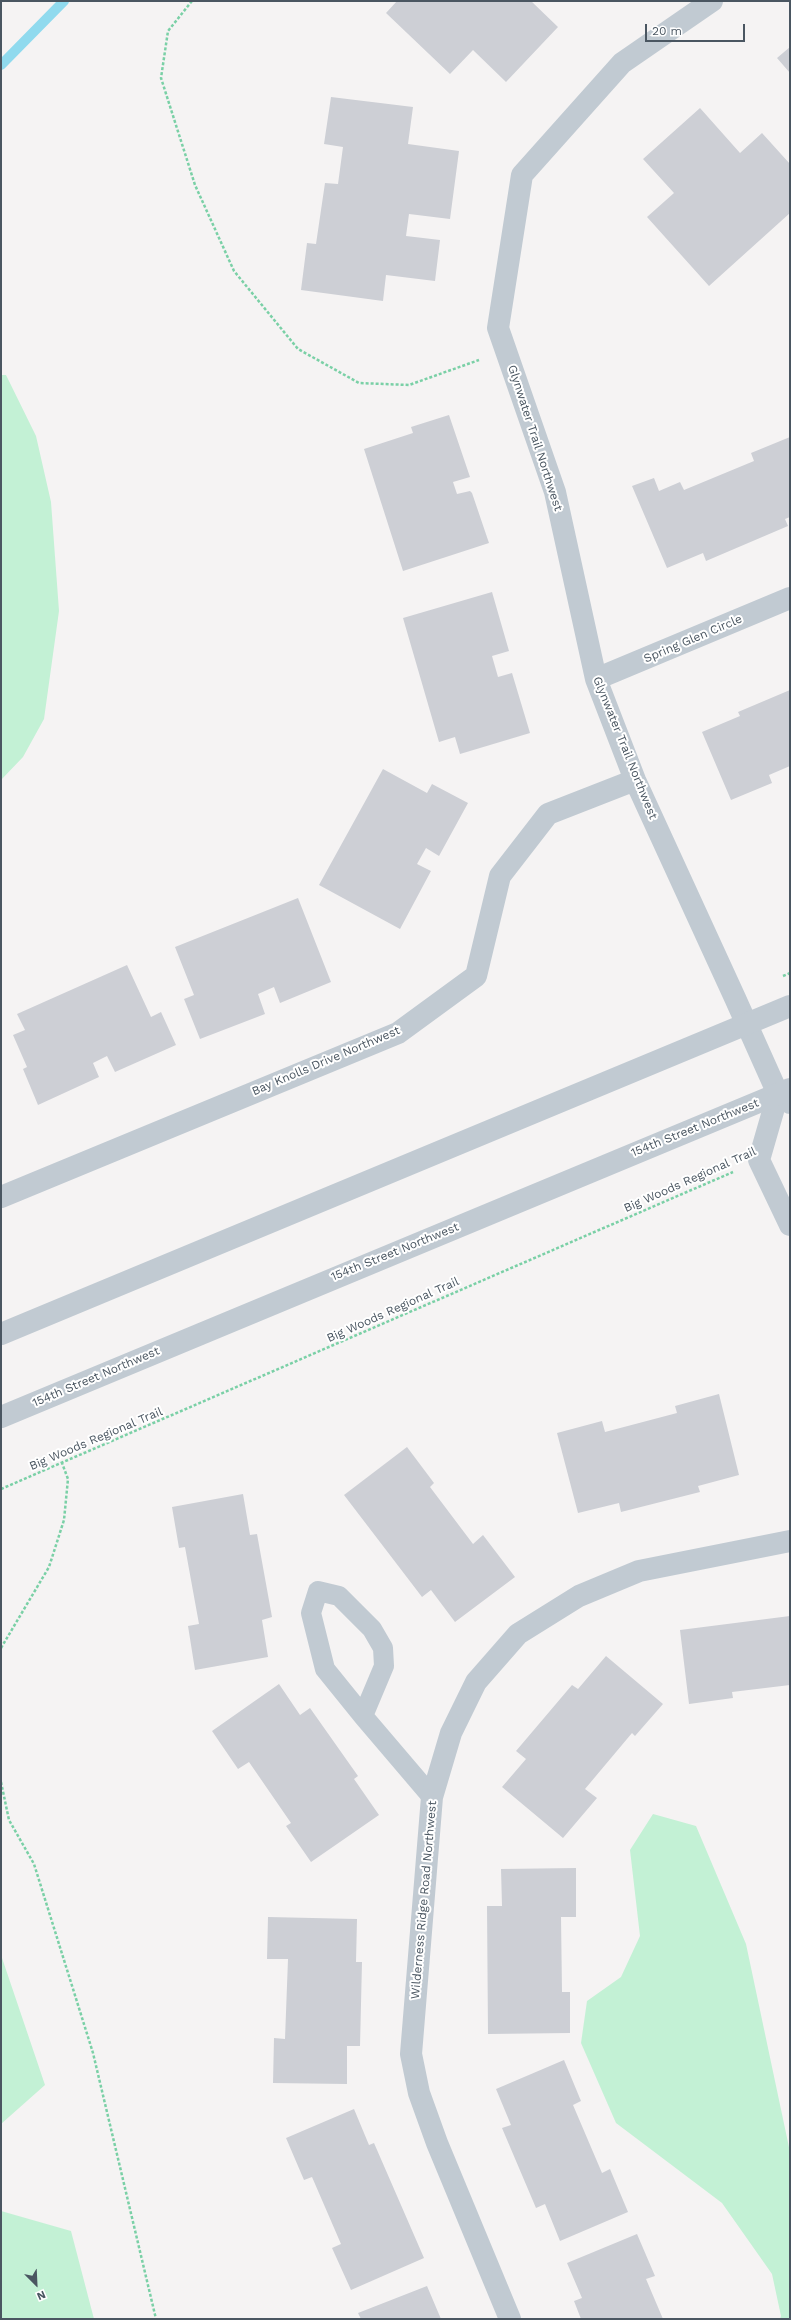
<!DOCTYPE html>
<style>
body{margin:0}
#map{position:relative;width:791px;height:2320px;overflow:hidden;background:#f5f3f3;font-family:"Work Sans",sans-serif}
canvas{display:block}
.frame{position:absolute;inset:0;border:2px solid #4a5661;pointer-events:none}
.north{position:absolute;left:16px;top:2264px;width:40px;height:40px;-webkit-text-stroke:3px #fff;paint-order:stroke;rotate:156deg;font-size:11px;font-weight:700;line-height:16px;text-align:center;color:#4a5661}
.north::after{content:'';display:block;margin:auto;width:14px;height:18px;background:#4a5661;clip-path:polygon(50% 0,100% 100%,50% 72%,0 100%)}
.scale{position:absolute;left:645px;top:24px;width:100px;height:18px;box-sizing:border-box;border:2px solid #4a5661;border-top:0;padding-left:5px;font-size:12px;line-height:14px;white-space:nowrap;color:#4a5661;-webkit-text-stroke:3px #fff;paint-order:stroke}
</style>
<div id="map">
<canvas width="791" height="2320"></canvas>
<div class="frame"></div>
<div class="north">N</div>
<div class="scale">20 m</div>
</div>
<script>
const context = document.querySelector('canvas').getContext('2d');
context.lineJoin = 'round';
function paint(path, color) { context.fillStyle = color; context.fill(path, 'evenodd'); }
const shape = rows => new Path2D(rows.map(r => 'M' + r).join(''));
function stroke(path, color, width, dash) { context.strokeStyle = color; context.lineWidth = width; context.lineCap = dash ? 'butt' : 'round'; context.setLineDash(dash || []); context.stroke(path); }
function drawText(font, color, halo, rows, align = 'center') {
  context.font = font + ' "Work Sans",sans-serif'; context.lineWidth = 4; context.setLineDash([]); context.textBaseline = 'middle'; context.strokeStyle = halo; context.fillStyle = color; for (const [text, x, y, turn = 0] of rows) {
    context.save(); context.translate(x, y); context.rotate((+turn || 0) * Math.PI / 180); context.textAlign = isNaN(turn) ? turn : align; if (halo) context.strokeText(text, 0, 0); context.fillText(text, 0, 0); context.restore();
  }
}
paint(shape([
 [1,375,6,375,36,436,51,502,59,611,44,719,23,757,1,780],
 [653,1814,696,1826,746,1944,790,2152,790,2319,780,2319,781,2316,772,2274,722,2203,616,2123,581,2043,587,2001,621,1977,640,1936,630,1850],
 [1,1955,45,2085,1,2124],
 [1,2211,71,2231,94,2319,1,2319]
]), '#c3f1d5');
stroke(shape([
 [1,65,64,1]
]), '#90daee', 10);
paint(shape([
 [397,1,531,1,558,27,506,82,473,50,450,74,386,13],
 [790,47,790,73,777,58],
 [331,97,413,107,408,144,459,151,450,219,409,214,406,236,440,240,435,281,386,275,383,301,301,290,307,243,316,244,325,183,338,184,343,147,324,144],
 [700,108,740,153,762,133,790,164,790,213,709,286,647,217,674,193,643,159],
 [449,415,470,477,453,482,457,494,470,491,472,493,489,543,403,571,364,449,413,433,411,427],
 [790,437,790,517,785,519,788,526,706,561,703,553,667,568,632,486,654,478,659,491,680,482,684,490,754,461,751,453],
 [492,592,509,651,492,656,498,677,512,673,530,733,460,754,455,737,439,742,403,618],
 [790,690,790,766,769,775,772,783,731,800,702,732,740,716,738,712],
 [383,769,427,793,432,784,468,803,439,856,426,848,417,864,431,871,400,929,319,885],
 [298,898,331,982,280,1003,274,987,258,994,265,1014,200,1039,184,999,194,995,175,947],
 [127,965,151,1017,161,1012,176,1045,115,1072,107,1056,93,1063,99,1077,38,1105,23,1069,27,1067,13,1035,25,1030,17,1014],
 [719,1394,739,1475,698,1486,700,1492,621,1512,619,1503,578,1513,557,1433,602,1421,605,1432,677,1413,675,1406],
 [407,1447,434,1483,430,1487,473,1544,483,1535,515,1577,455,1622,431,1590,422,1597,344,1495],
 [243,1494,250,1535,257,1534,272,1617,262,1620,268,1657,195,1670,188,1626,199,1624,185,1547,179,1548,172,1507],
 [790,1616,790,1685,732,1692,733,1698,689,1704,680,1630],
 [606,1656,663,1704,635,1736,632,1733,585,1789,597,1798,563,1838,502,1787,526,1759,516,1751,572,1685,578,1689],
 [279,1684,300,1715,310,1708,358,1776,354,1779,379,1815,311,1862,286,1826,291,1823,249,1762,238,1769,212,1731],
 [576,1868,576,1917,561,1917,562,1992,570,1992,570,2033,488,2034,487,1906,502,1906,501,1869],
 [268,1917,357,1919,356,1962,362,1962,360,2046,347,2046,347,2084,273,2083,274,2038,285,2039,288,1959,267,1959],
 [564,2060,581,2101,573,2105,602,2173,610,2169,628,2212,560,2241,545,2204,536,2208,502,2128,511,2125,496,2089],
 [354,2109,369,2145,374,2143,424,2258,351,2290,332,2248,341,2244,312,2177,304,2180,286,2138],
 [637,2234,655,2276,646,2279,663,2319,581,2319,574,2301,582,2298,567,2263],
 [427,2286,441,2319,361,2319,358,2313]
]), '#cdcfd5');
stroke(shape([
 [192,1,168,31,161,78,195,185,234,271,298,349,359,383,409,385,479,360],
 [783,976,790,973],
 [1,1489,733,1172],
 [1,1648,49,1567,64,1520,68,1479,62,1463],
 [1,1782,9,1820,34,1864,93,2053,156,2319]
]), '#7ad0a6', 2.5, [3, 2]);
stroke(shape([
 [363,1716,384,1666,383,1648,372,1629,339,1596,318,1591,311,1613,325,1669,363,1716,432,1797]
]), '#c1cad2', 20);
stroke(shape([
 [712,1,622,63,522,175,498,328,555,492,596,679,635,780,735,998,778,1094,790,1103],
 [596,679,790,598],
 [778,1094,759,1160,790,1225],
 [1,1197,398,1033,476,976,500,876,548,814,635,780],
 [510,2319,437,2143,419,2093,411,2054,432,1797,451,1733,476,1682,518,1634,579,1596,639,1571,790,1541]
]), '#c1cad2', 22);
stroke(shape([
 [1,1334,790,1006],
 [1,1417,790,1089]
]), '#c1cad2', 22);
drawText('12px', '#4a5661', '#fff', [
 ["Glynwater Trail Northwest",535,438,72],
 ["Spring Glen Circle",693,639,-23],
 ["Glynwater Trail Northwest",625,748,68],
 ["Bay Knolls Drive Northwest",326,1061,-23],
 ["154th Street Northwest",695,1128,-22],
 ["Big Woods Regional Trail",690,1180,-24],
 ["154th Street Northwest",395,1252,-22],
 ["Big Woods Regional Trail",393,1310,-24],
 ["154th Street Northwest",96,1377,-23],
 ["Big Woods Regional Trail",96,1439,-23],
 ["Wilderness Ridge Road Northwest",424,1900,-85]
]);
</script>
